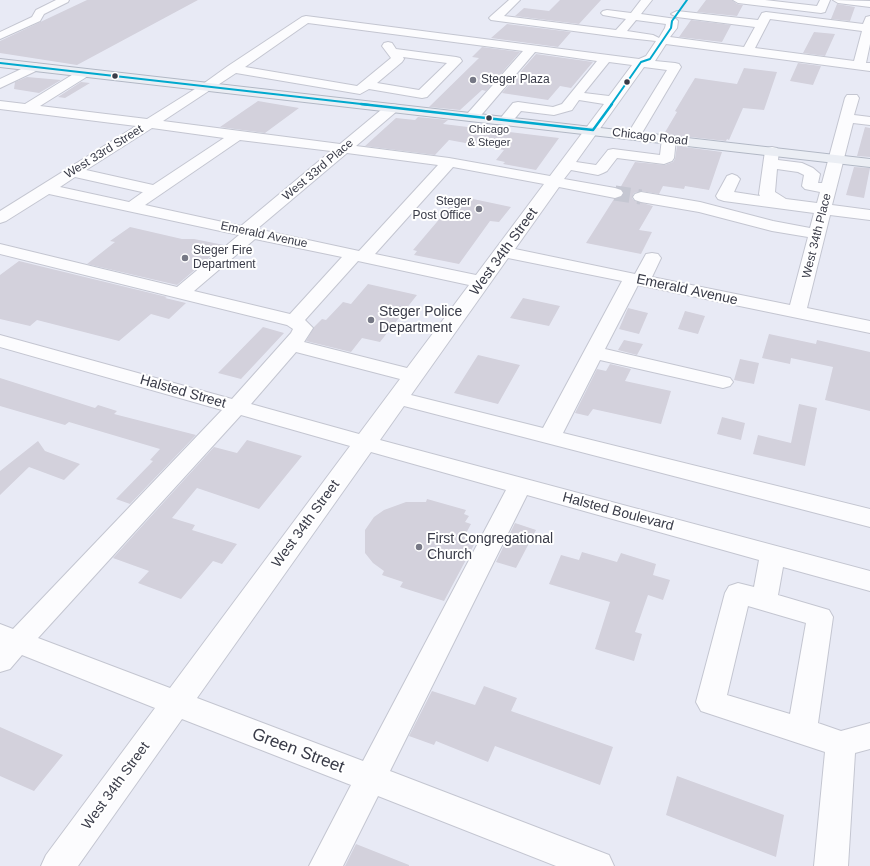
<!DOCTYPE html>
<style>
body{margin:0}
canvas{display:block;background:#e8eaf5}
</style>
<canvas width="870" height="866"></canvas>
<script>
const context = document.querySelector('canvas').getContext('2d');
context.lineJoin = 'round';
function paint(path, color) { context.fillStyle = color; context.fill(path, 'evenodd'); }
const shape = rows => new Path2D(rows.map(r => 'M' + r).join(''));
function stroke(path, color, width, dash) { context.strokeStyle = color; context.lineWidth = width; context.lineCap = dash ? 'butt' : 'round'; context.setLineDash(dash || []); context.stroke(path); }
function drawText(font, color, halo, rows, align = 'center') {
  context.font = font + ' Helvetica,sans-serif'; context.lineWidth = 4; context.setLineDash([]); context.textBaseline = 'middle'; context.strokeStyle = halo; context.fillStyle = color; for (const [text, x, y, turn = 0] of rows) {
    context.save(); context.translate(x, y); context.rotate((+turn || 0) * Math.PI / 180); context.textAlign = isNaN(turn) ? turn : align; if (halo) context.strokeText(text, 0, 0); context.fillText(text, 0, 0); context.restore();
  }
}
paint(shape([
 [87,0,198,0,77,65,0,53,0,41],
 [560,0,601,0,579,24,515,16,524,8,549,11],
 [706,0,732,0,737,4,743,5,737,16,697,12],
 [837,4,855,7,850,21,831,19],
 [691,20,731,25,722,42,679,37],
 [507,24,571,32,558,47,491,38],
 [814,32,835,34,825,56,803,53],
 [482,47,520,52,486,91,482,90,460,110,429,107,479,58,472,57],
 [536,54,593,62,571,88,560,86,548,100,502,93],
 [798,63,821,66,813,85,790,81],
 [744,68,777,72,764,110,743,108,729,140,727,139,726,141,664,134,677,112,675,111,695,78,737,84],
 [27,77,61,80,39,93,14,89,15,82],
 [81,82,90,83,65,98,58,97],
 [258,101,299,108,265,133,220,127],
 [418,117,448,120,443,124,559,138,536,170,503,164,505,162,496,160,504,150,449,140,435,155,365,146,396,118,415,120],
 [865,127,870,128,870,157,857,156],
 [677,146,722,152,709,190,685,186,684,189,663,186,659,194,641,191,634,193,632,198,635,201,653,206,639,230,652,232,641,254,586,243,614,199,621,197,624,194,620,188,635,162,665,165,673,162,675,159],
 [854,167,870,168,864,198,846,195],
 [459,196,511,207,499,222,490,221,459,264,414,255,417,251,413,250],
 [130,227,182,239,194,239,224,245,177,285,87,264,115,242,110,241],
 [19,261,167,297,165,298,186,303,169,319,151,314,119,341,37,320,30,326,0,319,0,275],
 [368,284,417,295,380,342,362,338,351,352,306,341,314,327,322,319,326,320,343,302,351,304],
 [523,298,560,306,549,326,510,318],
 [628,308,648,313,639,334,619,329],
 [685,311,705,316,698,334,678,329],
 [263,327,284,333,241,379,218,373],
 [769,334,816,344,817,340,870,352,870,411,825,400,833,367,791,358,790,364,762,358],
 [624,340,643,344,637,355,618,350],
 [478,355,520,365,498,404,454,393],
 [740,359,759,363,754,384,734,380],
 [610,364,631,369,625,381,671,391,661,424,593,409,588,416,575,413,597,369,606,371],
 [0,378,95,408,98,405,117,411,114,414,196,435,130,504,116,499,153,461,150,460,160,449,69,422,65,425,0,406],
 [799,404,817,408,805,466,753,454,758,435,791,443],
 [722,417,745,423,741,440,717,434],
 [247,440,302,456,259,509,197,488,172,518,195,525,192,530,237,544,222,564,213,561,181,599,138,583,149,571,113,558,214,447,237,453],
 [38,441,45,451,80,464,64,480,29,467,0,495,0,471],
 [427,499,466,510,464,514,469,516,465,522,471,524,464,537,476,541,444,601,400,587,403,582,382,575,384,571,373,563,365,553,365,530,374,517,384,510,406,502,426,502],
 [515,523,536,530,516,568,496,562],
 [582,552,617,562,621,553,656,564,653,575,670,580,663,600,648,595,635,632,642,634,634,661,595,649,610,602,549,584,561,555,579,560],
 [484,686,517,698,511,711,613,747,600,785,495,746,488,762,436,741,434,745,409,736,432,691,475,705],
 [0,727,63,755,34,791,0,776],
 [677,776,784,815,776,857,666,815],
 [356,844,409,865,409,866,345,866]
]), '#d3d1dc');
stroke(shape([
 [615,193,641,197]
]), '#c5c7d2', 15, [15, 8]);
const minor = shape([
 [56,0,69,0,68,2,44,14,40,21,0,39,0,32,32,17,36,10,56,0],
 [509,0,520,0,504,16,616,30,626,19,603,15,601,13,603,11,607,10,631,13,641,0,652,0,641,14,676,19,678,21,677,28,670,37,744,47,755,27,677,17,671,14,677,11,758,20,762,13,766,12,863,24,866,17,870,16,870,44,866,63,870,63,870,71,666,44,655,61,675,63,679,64,681,67,639,138,634,139,629,138,627,135,667,70,644,67,576,162,596,165,608,150,613,149,660,155,662,139,664,136,669,135,674,136,676,139,674,158,672,161,664,164,617,158,607,171,603,173,598,175,571,170,564,179,615,188,621,190,623,193,621,196,615,198,559,187,515,249,635,274,646,254,652,253,658,254,661,258,652,277,790,305,808,237,772,231,699,212,641,202,635,200,633,197,635,194,641,192,700,202,773,221,810,228,814,213,724,201,718,199,716,196,727,176,732,174,737,176,740,179,734,192,760,196,759,194,765,151,767,148,772,147,777,148,779,151,778,160,802,163,813,168,820,174,818,183,822,183,845,98,847,95,857,95,859,98,854,115,870,117,870,125,853,123,832,205,870,210,870,220,830,215,807,308,870,321,870,333,638,285,605,349,730,378,733,382,730,386,723,388,600,360,563,433,870,509,870,527,404,406,380,440,870,571,870,591,783,567,778,595,829,610,833,617,818,723,841,731,870,723,870,749,855,753,848,866,814,866,825,752,701,711,696,702,725,593,729,586,738,583,754,587,759,560,527,495,390,771,609,855,614,866,556,866,378,796,343,866,309,866,351,785,182,719,78,866,41,866,46,855,155,708,22,655,10,669,0,672,0,624,13,629,222,410,0,347,0,335,232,399,291,333,293,329,287,325,0,254,0,244,177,287,239,235,49,194,6,221,0,223,0,211,136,126,0,109,0,101,25,104,80,70,84,69,88,70,90,73,88,76,40,106,147,119,203,84,228,66,302,17,306,16,639,59,646,56,656,41,619,37,491,20,489,18,491,16,509,0],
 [770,19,862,31,854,61,755,48,770,19],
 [636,20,666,24,665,28,659,38,653,35,627,31,636,20],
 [308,23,523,51,467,114,465,117,467,120,472,121,477,120,535,52,597,61,562,104,553,107,518,102,513,103,499,120,501,123,506,124,511,123,521,111,554,115,572,110,579,100,604,104,550,176,449,158,356,146,397,111,399,108,397,105,392,104,387,105,340,144,163,121,236,73,360,94,369,89,422,98,427,97,462,61,460,58,456,57,396,49,392,43,388,42,384,43,382,46,391,58,357,86,245,67,308,23],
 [403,57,447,63,419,90,377,83,402,62,404,59,403,57],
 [609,62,632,65,609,96,584,93,609,62],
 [152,128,224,138,153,185,86,170,152,128],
 [240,140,331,151,241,226,145,205,240,140],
 [347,153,438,165,359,251,257,229,347,153],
 [453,167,544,184,476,275,375,254,453,167],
 [777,169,798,172,804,175,802,186,805,189,820,192,817,203,786,199,775,192,777,169],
 [75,177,142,192,143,192,129,202,60,187,75,177],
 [255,239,342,257,290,314,194,291,255,239],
 [508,258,622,281,543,428,411,395,508,258],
 [358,261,469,285,407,368,304,342,313,328,305,320,358,261],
 [296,352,400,379,359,434,251,404,296,352],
 [241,415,350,446,170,688,38,638,241,415],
 [371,452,506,490,363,761,197,698,371,452],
 [748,606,806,623,790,714,727,695,748,606],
 [733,0,765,0,817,6,820,0,830,0,825,12,821,13,738,3,733,0],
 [833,0,870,1,870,7,838,3,833,0],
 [34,63,38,64,40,67,38,70,0,88,0,79,34,63]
]);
const major = shape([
 [0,59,870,159,870,167,0,67,0,59]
]);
stroke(minor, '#c4c6d1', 2);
stroke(major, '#b2b8c5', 2);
paint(minor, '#fcfcfe');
paint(major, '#ebeef4');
stroke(shape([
 [0,63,370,105],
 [611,105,641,62,650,59,671,28,672,21,687,0]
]), '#00a9ce', 2);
stroke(shape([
 [361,104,593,130],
 [593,130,612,104]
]), '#00a9ce', 2.5);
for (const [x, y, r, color] of [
 [115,76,3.5,"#393b48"],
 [473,80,4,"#767885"],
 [627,82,3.5,"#393b48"],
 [489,118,3.5,"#393b48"],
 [479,209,4,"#767885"],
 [185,258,4,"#767885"],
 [371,320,4,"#767885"],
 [419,547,4,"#767885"]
]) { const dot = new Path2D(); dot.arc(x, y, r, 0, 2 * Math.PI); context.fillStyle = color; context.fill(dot); stroke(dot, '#fff', 1.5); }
drawText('11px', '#393b48', '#fff', [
 ["Chicago",489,130],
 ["& Steger",489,143]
]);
drawText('12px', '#393b48', '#fff', [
 ["Steger Plaza",481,80],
 ["Steger",471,202,"right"],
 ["Post Office",471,216,"right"],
 ["Steger Fire",193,251],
 ["Department",193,265]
], 'left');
drawText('12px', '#393b48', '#fff', [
 ["Chicago Road",650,137,7],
 ["West 33rd Street",104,152,-32],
 ["West 33rd Place",318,170,-40],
 ["Emerald Avenue",264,235,12],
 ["West 34th Place",817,236,-76]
]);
drawText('14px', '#393b48', '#fff', [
 ["West 34th Street",504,252,-54],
 ["Emerald Avenue",687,290,12],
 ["Halsted Street",183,392,16],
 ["Halsted Boulevard",618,512,15],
 ["West 34th Street",306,524,-54],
 ["West 34th Street",116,786,-54]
]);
drawText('14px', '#393b48', '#fff', [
 ["Steger Police",379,312],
 ["Department",379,328],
 ["First Congregational",427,539],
 ["Church",427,555]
], 'left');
drawText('17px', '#393b48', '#fff', [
 ["Green Street",298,751,21]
]);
</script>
